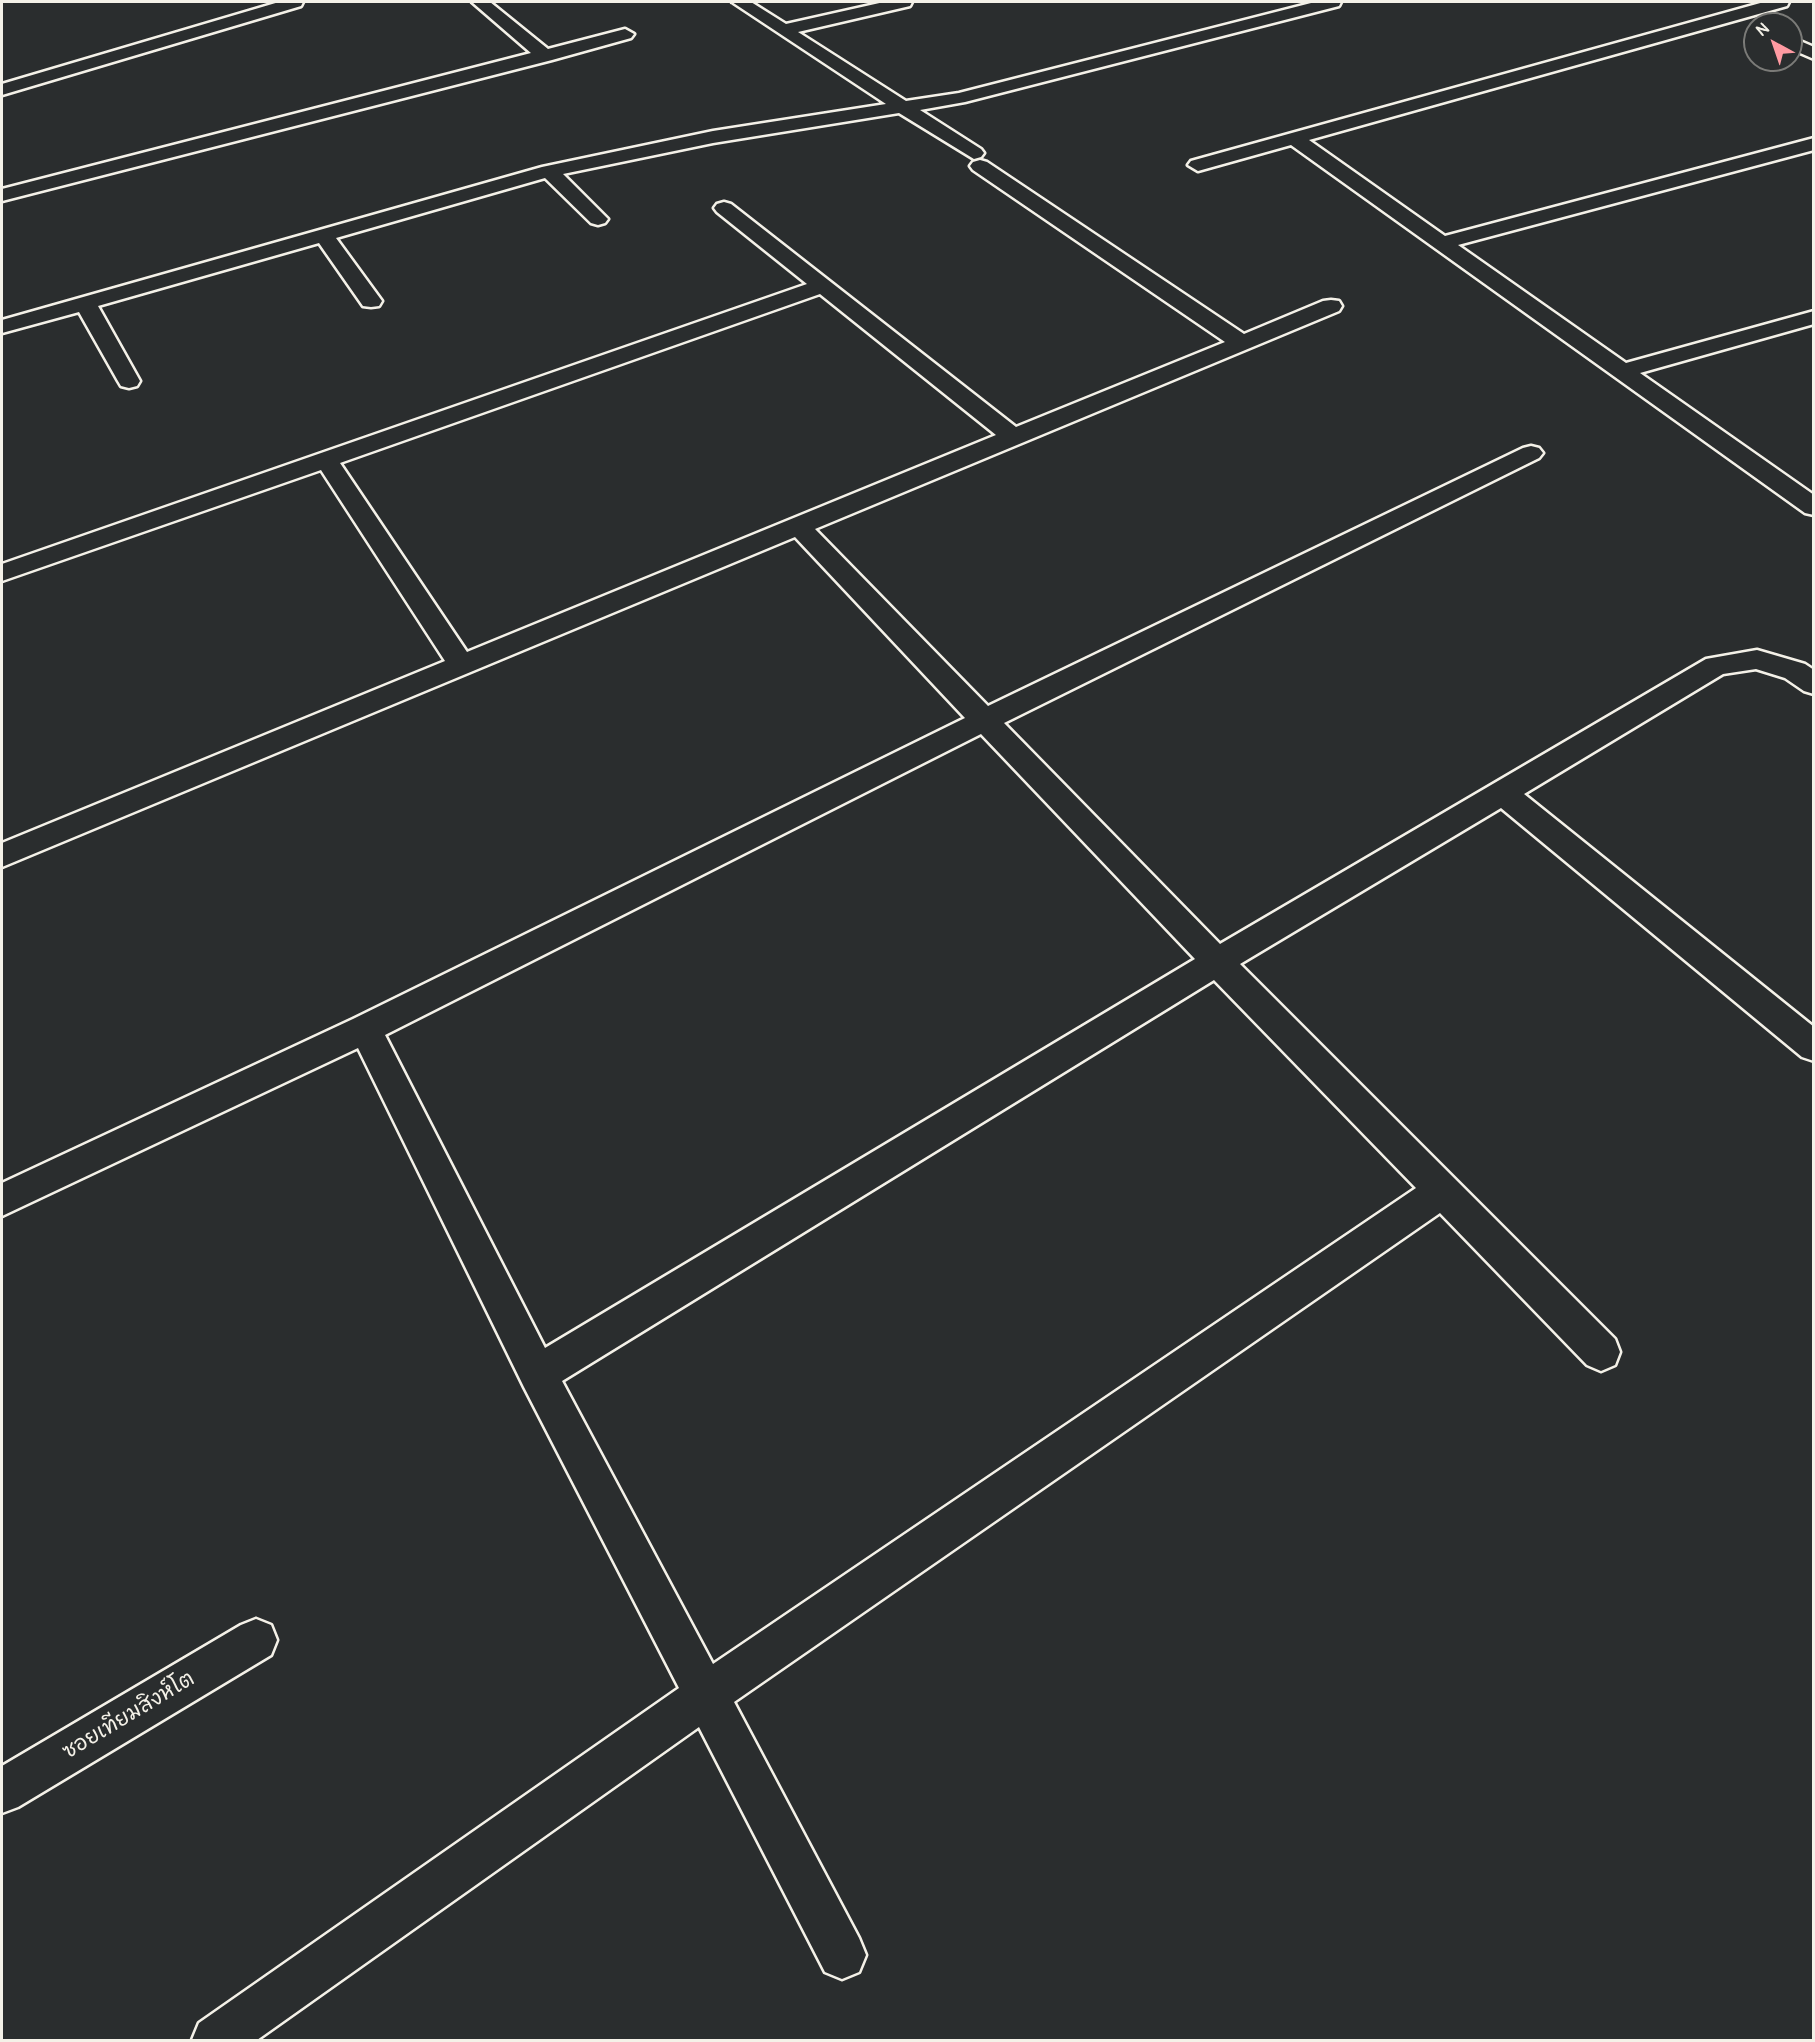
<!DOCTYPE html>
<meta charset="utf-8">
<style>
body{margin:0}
#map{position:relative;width:1815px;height:2042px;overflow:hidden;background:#2a2d2e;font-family:Pangolin,sans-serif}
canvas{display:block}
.frame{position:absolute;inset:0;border:3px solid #f4f1e8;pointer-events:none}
.north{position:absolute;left:1743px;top:12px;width:60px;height:60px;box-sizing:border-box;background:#2a2d2e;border:2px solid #7b7b78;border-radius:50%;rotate:320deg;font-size:16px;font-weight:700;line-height:24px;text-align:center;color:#f4f1e8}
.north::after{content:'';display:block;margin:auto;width:21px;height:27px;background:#ff9aa2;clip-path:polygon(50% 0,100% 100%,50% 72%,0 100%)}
</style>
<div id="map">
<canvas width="1815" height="2042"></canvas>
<div class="frame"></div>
<div class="north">N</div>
</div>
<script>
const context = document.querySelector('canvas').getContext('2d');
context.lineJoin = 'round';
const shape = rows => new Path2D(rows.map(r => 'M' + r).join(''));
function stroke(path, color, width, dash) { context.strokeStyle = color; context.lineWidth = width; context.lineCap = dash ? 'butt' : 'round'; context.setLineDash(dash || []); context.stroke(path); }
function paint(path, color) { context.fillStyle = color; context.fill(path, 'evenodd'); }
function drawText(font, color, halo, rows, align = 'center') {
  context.font = font + ' Pangolin,"Playpen Sans Thai",sans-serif'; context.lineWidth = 4.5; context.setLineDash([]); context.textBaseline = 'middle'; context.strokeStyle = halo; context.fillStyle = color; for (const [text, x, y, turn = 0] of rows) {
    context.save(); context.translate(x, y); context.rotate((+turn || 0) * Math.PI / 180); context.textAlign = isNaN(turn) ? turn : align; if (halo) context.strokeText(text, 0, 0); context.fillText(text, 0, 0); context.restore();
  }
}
const minor = shape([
 [279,2,303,2,301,6,2,95,2,84,279,2],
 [472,2,490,2,548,49,625,29,634,34,631,38,552,60,2,201,2,189,531,53,472,2],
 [732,2,751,2,786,24,884,2,912,2,910,6,798,32,906,101,959,93,1315,2,1341,2,1339,6,965,102,920,110,981,149,984,153,981,157,974,159,899,113,713,143,563,174,608,219,605,223,598,225,591,223,545,178,336,238,382,301,379,306,371,307,363,306,319,243,98,306,140,381,137,386,129,388,121,386,118,381,79,312,2,333,2,320,542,167,713,131,886,104,732,2],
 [1764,2,1789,2,1787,6,1309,140,1445,236,1814,138,1814,150,1458,245,1626,363,1814,311,1814,324,1640,373,1814,495,1814,515,1805,513,1291,145,1198,171,1188,165,1191,161,1764,2],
 [1791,37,1814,47,1814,59,1791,49,1791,37],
 [980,160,987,162,1244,334,1323,301,1331,300,1339,301,1342,306,1339,311,815,529,988,706,1523,448,1531,446,1539,448,1543,453,1539,458,1004,723,1220,944,1706,659,1757,650,1805,664,1814,670,1814,694,1804,691,1785,678,1756,669,1723,674,1524,794,1814,1027,1814,1061,1802,1057,1501,808,1240,964,1615,1339,1620,1352,1615,1365,1601,1371,1587,1365,1440,1213,734,1702,859,1938,866,1955,859,1972,842,1979,825,1972,699,1727,257,2040,192,2040,199,2023,679,1688,524,1387,358,1048,2,1216,2,1183,353,1019,965,718,795,537,2,867,2,843,445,661,321,470,2,581,2,564,807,284,717,212,714,208,717,204,724,202,731,204,1016,427,1225,342,973,170,970,166,973,162,980,160],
 [820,294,996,435,467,652,340,463,820,294],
 [981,734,1195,959,545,1348,385,1035,981,734],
 [1214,980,1416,1188,713,1664,562,1381,1214,980],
 [256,1619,271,1625,277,1640,271,1655,18,1807,2,1813,2,1766,241,1625,256,1619]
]);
stroke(minor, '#f4f1e8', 5);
paint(minor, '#2a2d2e');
drawText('21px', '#f4f1e8', '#2a2d2e', [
 ["ซอยเทียมสิงห์โต",129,1716,-31]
]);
</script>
